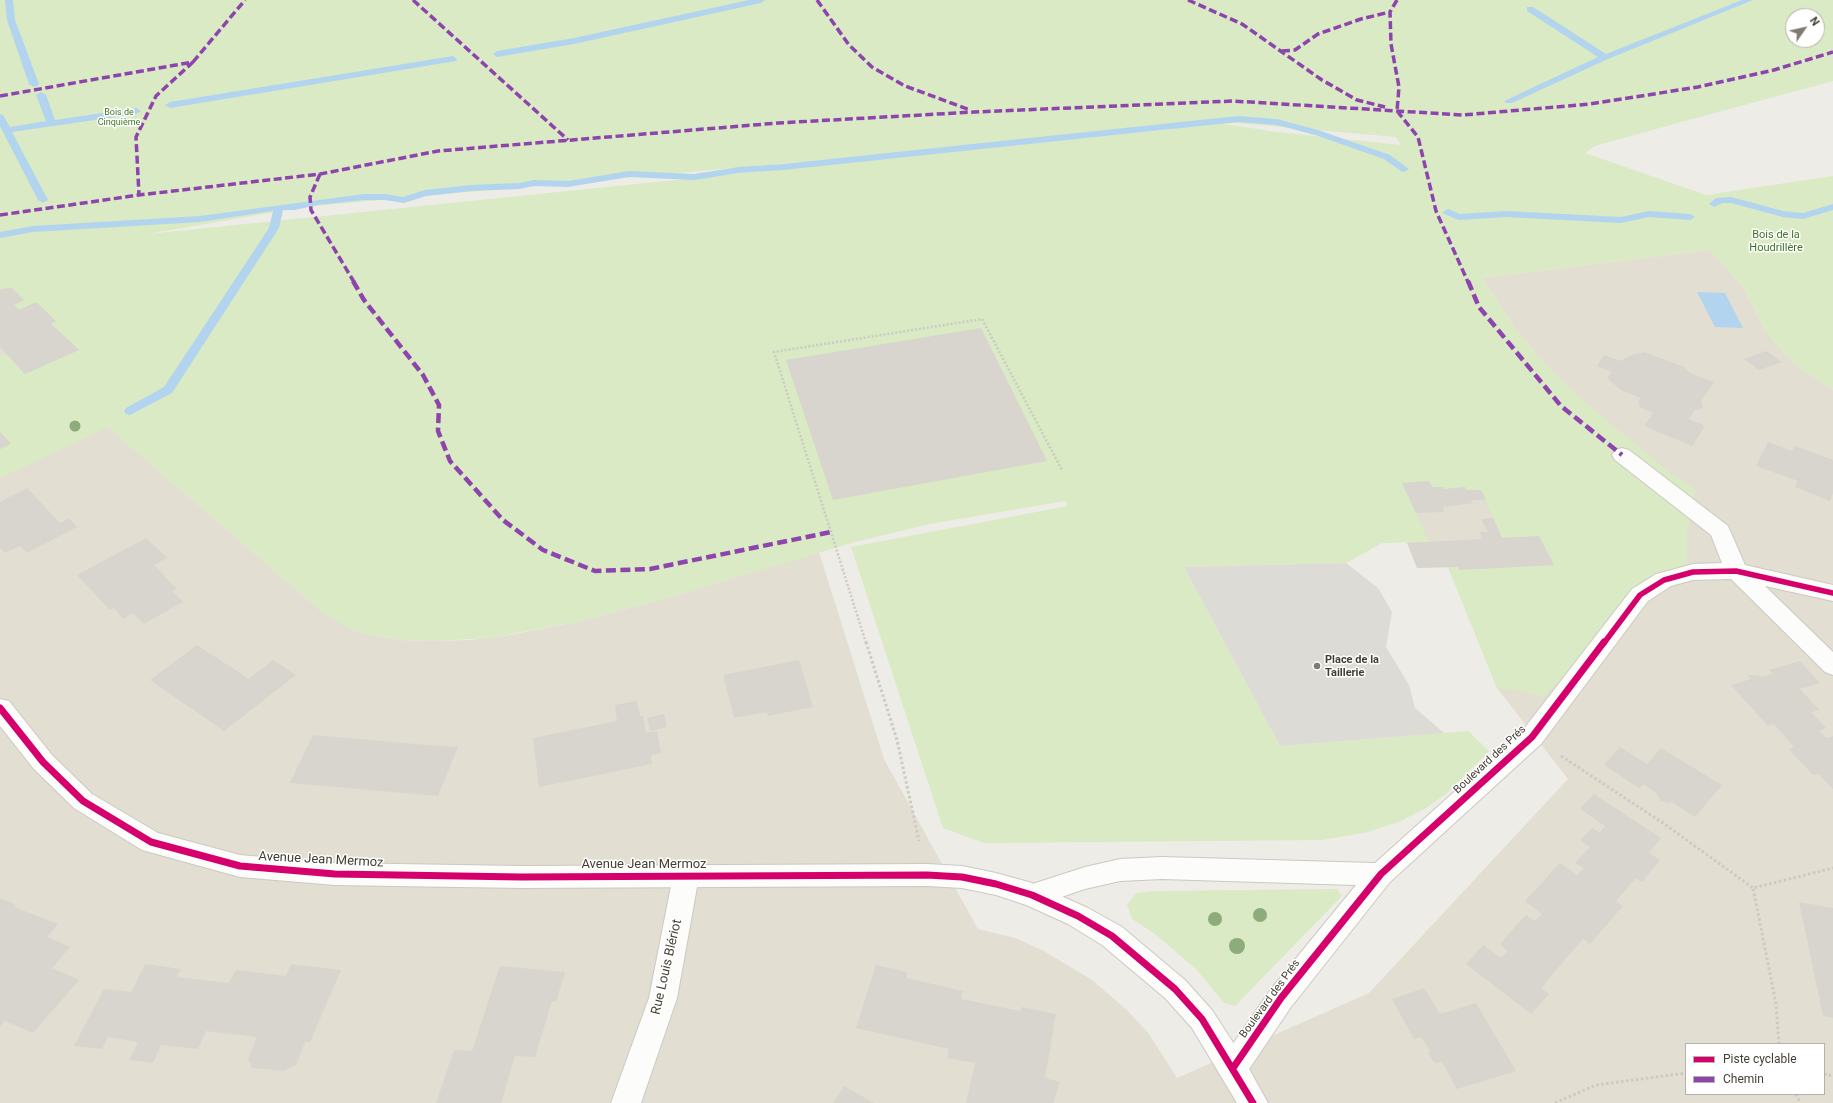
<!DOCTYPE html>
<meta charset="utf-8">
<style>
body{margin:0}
#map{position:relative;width:1833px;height:1103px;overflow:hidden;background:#eeece6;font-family:Roboto,sans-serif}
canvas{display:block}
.legend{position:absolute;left:1685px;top:1043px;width:140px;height:52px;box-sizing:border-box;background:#fff;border:1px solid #b4b2ad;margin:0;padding:5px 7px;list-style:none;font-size:12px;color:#433e32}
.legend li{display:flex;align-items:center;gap:8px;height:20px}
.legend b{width:20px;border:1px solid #b4b2ad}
.north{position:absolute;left:1785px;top:8px;width:40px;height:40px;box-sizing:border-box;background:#fff;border:1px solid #b4b2ad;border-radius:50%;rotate:56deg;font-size:11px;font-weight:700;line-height:16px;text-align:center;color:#433e32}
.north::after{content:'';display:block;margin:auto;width:14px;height:18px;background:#7f7b71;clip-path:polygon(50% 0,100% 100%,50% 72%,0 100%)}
</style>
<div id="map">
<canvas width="1833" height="1103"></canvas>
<ul class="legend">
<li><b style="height:5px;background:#d6006c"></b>Piste cyclable</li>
<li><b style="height:5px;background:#8e44ad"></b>Chemin</li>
</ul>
<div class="north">N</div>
</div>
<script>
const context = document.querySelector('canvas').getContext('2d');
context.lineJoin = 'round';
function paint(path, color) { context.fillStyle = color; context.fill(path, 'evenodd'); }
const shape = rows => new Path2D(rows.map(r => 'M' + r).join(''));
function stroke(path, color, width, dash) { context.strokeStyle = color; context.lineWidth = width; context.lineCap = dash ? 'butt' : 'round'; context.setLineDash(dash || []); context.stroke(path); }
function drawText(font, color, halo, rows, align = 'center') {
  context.font = font + ' Roboto,sans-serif'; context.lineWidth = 3; context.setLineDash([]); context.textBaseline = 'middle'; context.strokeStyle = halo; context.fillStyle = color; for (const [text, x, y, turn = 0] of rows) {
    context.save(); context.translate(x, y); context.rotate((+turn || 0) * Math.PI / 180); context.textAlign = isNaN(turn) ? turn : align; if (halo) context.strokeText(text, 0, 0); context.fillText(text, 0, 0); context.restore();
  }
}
paint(shape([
 [60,237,108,427,322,612,349,628,365,634,399,640,434,641,470,640,510,635,580,621,664,599,819,552,884,759,978,929,1015,938,1044,951,1092,980,1128,1011,1149,1034,1177,1078,1369,993,1568,779,1497,688,1448,567,1417,568,1385,473,1577,395,1539,357,1515,328,1482,278,1710,250,1743,287,1765,331,1795,364,1833,390,1833,1103,0,1103,0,248],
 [1686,1044,1824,1044,1824,1094,1686,1094]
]), '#e3ded2');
paint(shape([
 [0,0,1833,0,1833,81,1674,124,1595,146,1585,153,1706,195,1833,176,1833,390,1795,364,1765,331,1743,287,1710,250,1482,278,1515,328,1539,357,1577,395,1664,468,1695,489,1687,531,1687,565,1678,569,1543,697,1522,691,1497,688,1448,567,1458,567,1459,570,1554,565,1539,536,1502,538,1481,490,1466,490,1465,487,1444,489,1443,487,1432,487,1429,481,1402,483,1429,542,1382,543,1346,563,1184,567,1280,746,1468,731,1489,751,1446,794,1426,808,1399,822,1364,833,1322,840,984,843,943,828,851,547,1068,506,1065,501,930,524,855,542,664,599,580,621,490,638,434,641,399,640,365,634,349,628,322,612,108,427,0,478,0,449,10,444,0,432,0,356,6,353,25,374,79,350,51,324,55,321,36,303,19,310,14,305,24,300,12,288,0,289],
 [1793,16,1817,16,1817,40,1793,40],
 [1236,123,1396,137,1401,145,1277,132,1224,124],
 [1174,128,1174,129,148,234,304,207],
 [1337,889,1342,896,1235,1006,1224,1003,1196,969,1155,934,1132,919,1127,905,1136,893,1155,891]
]), '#d9eac4');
paint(shape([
 [1346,563,1378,588,1392,612,1386,647,1409,685,1415,708,1444,733,1280,746,1184,567]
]), '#dddbd6');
paint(shape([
 [1697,292,1725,293,1743,328,1715,327]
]), '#b3d4ee');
paint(shape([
 [5,0,13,0,15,20,39,84,37,86,34,87,29,84,7,20,5,0],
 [749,0,765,0,761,3,574,44,497,57,493,54,497,51,574,38,749,0],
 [1742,0,1753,0,1608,59,1512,103,1506,103,1504,101,1598,57,1527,11,1527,7,1533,7,1606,54,1742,0],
 [453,56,457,59,456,61,170,108,165,105,170,102,453,56],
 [41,92,46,95,55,120,136,108,141,111,136,114,12,132,48,200,43,203,38,200,0,126,0,114,3,115,10,127,46,121,36,95,41,92],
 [1238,116,1277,119,1321,131,1390,155,1409,169,1404,172,1401,171,1384,159,1315,135,1277,125,1238,122,783,170,739,173,694,180,629,177,568,187,534,186,519,189,471,191,426,196,404,203,385,200,364,200,317,205,295,210,283,210,279,228,172,393,130,415,126,414,124,411,126,408,164,387,269,228,273,211,200,222,33,232,0,238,0,232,33,226,200,216,364,194,385,194,403,197,425,190,471,185,519,183,534,180,568,181,629,171,694,174,739,167,783,164,1238,116],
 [1731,197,1783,211,1803,213,1833,204,1833,210,1803,219,1783,217,1731,203,1722,203,1714,207,1709,204,1716,198,1731,197],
 [1448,209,1460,214,1506,211,1621,217,1649,211,1690,214,1695,217,1690,220,1649,217,1621,223,1506,217,1459,220,1444,214,1443,212,1448,209]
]), '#b3d4ee');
paint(shape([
 [12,288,24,300,14,305,19,310,36,302,56,321,51,324,79,350,25,374,0,347,0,289],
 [981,328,1047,461,833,500,786,360],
 [1766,351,1782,362,1759,370,1744,359],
 [1644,352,1684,367,1690,373,1714,382,1701,401,1703,408,1695,410,1689,419,1705,426,1692,446,1644,426,1653,413,1640,407,1638,402,1641,398,1621,390,1607,378,1612,372,1597,366,1604,355,1620,361,1631,355],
 [0,432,11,444,0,449],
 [1768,442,1792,451,1795,446,1833,460,1833,493,1830,501,1795,487,1798,481,1756,466],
 [1429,481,1432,487,1443,487,1444,489,1465,487,1466,490,1481,490,1486,500,1471,500,1473,503,1443,507,1444,512,1416,513,1402,483],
 [27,488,60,523,69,518,77,527,27,553,20,546,5,553,0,548,0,502],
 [1493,518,1502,538,1539,536,1554,565,1459,570,1458,567,1417,568,1407,543,1482,539,1480,532,1488,532,1481,519],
 [146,538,167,558,154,565,177,589,172,591,183,602,144,624,133,613,123,619,114,608,110,610,77,575],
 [197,645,249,679,273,660,296,675,224,731,150,680],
 [799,660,813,707,768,716,767,712,734,718,723,675],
 [1800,661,1820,683,1800,689,1819,710,1811,712,1826,728,1819,731,1826,738,1833,736,1833,789,1819,774,1813,775,1789,749,1794,747,1774,724,1768,726,1731,685,1751,679,1748,675,1757,675,1762,677,1773,674,1769,670],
 [637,701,640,716,643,716,646,733,657,731,661,753,651,755,652,764,539,787,533,738,617,721,615,705],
 [664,714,667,727,650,731,647,718],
 [313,735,427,745,458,747,438,796,290,783],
 [1620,747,1647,764,1661,748,1722,785,1695,817,1672,802,1669,803,1661,801,1656,793,1644,784,1639,788,1604,765],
 [1594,794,1661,838,1649,853,1660,860,1642,882,1636,878,1616,901,1623,906,1590,944,1583,939,1562,963,1541,988,1549,994,1531,1014,1466,964,1483,945,1501,958,1508,951,1500,944,1514,928,1526,915,1535,921,1542,914,1525,901,1560,863,1577,875,1584,868,1575,863,1590,847,1580,840,1592,828,1600,833,1605,826,1580,809],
 [0,898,16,905,14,907,58,924,47,937,70,947,52,968,79,980,33,1033,5,1021,0,1026],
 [1799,902,1833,908,1833,1018,1823,1016],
 [145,964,181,969,177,977,229,983,236,970,286,976,291,964,341,970,310,1042,305,1042,296,1065,284,1071,252,1068,248,1059,257,1037,206,1031,198,1049,161,1045,153,1063,129,1060,138,1042,108,1037,102,1049,74,1046,104,989,131,992],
 [876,965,907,972,906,978,963,991,961,999,1020,1011,1022,1007,1056,1014,1045,1078,1060,1082,1053,1103,966,1103,975,1063,947,1058,949,1049,856,1028],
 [500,966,565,972,556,1002,552,1001,535,1057,515,1056,501,1103,436,1103,454,1050,472,1051],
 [1424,988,1440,1014,1476,1003,1516,1071,1457,1089,1442,1062,1436,1063,1433,1061,1428,1052,1430,1051,1421,1037,1414,1039,1392,999],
 [844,1086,874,1103,833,1103]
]), '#d7d5ce');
const minor = shape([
 [1622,448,1629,450,1728,526,1745,565,1833,585,1833,601,1765,586,1833,652,1833,675,1825,672,1731,579,1693,580,1671,586,1648,601,1541,744,1390,882,1291,1007,1243,1078,1233,1082,1223,1078,1218,1068,1223,1058,1271,989,1356,885,1162,879,1120,881,1085,889,1032,907,1023,903,1019,895,1023,887,1085,867,1120,859,1162,857,1375,863,1523,730,1632,589,1656,574,1664,572,1693,564,1722,563,1711,535,1615,460,1612,455,1615,450,1622,448],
 [686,865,695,868,699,876,677,998,641,1103,611,1103,649,998,673,876,677,868,686,865]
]);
const tertiary = shape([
 [0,699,9,701,52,755,92,794,158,833,240,855,335,863,521,866,927,864,962,866,996,873,1032,883,1088,908,1122,927,1185,980,1212,1010,1243,1058,1268,1103,1237,1103,1192,1028,1165,998,1102,945,1068,924,1026,905,996,895,962,888,927,886,521,888,335,885,240,877,142,850,74,808,34,769,0,726,0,699]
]);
stroke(minor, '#ccc9c3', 2);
stroke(tertiary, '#ccc9c3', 2);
stroke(shape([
 [866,643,774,352,982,319,1062,470]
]), '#cccac5', 2.5, [2, 2]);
stroke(shape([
 [866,642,897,740,919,841],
 [1561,756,1663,823,1753,888],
 [1779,1044,1776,1004,1753,888,1833,868],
 [1824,1074,1833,1076],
 [1796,1094,1800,1103],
 [1555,1103,1596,1085,1686,1073]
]), '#cccac5', 3, [2.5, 2.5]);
paint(minor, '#fcfcfb');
paint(tertiary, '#fcfcfb');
stroke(shape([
 [413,0,568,140],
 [817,0,849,45,872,67,905,86,970,110],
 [1188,0,1242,24,1322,80,1357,100,1385,107],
 [1397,0,1390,12,1391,44,1399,87,1397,111],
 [1282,51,1295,50,1318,34,1361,19,1390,12],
 [193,62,245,0],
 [0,96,193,62,156,96,136,137,139,195],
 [1397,111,1418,137,1436,211,1468,282],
 [320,174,310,197,311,210,354,282],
 [0,215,139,195,320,174,438,151,778,123,974,112,1233,101,1463,115,1590,104,1698,87,1774,70,1833,52]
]), '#8e44ad', 3.5, [8, 3.5]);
stroke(shape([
 [353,281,364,300,423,375,439,405,438,431,450,461,503,520,543,550,595,571,650,569,831,532],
 [1468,281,1479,307,1561,406,1622,455]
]), '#8e44ad', 4.5, [10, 4.5]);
stroke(shape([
 [1604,643,1640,595,1664,580,1693,572,1736,571,1833,593]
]), '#d6006c', 5.5);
stroke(shape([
 [0,708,43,762,83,801,151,842,240,866,335,874,521,877,927,875,962,877,996,884,1032,895,1078,916,1112,936,1175,989,1202,1019,1253,1103],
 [1233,1068,1281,998,1381,874,1532,737,1604,642]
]), '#d6006c', 7);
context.fillStyle = '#8dab7b';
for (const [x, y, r] of [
 [75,426,5.5],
 [1260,915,7],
 [1215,919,7],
 [1237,946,8]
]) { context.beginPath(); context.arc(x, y, r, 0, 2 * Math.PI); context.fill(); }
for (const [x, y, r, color] of [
 [1317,666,4,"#7f7b71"]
]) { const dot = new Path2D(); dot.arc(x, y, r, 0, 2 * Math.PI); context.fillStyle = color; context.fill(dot); stroke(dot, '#fff', 1.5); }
drawText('9px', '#3e7624', '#fff', [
 ["Bois de",119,113],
 ["Cinquième",119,123]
]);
drawText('11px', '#3e7624', '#fff', [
 ["Bois de la",1776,235],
 ["Houdrillère",1776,248]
]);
drawText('bold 11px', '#433e32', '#fff', [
 ["Place de la",1325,660],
 ["Taillerie",1325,673]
], 'left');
drawText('11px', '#433e32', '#fff', [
 ["Boulevard des Prés",1490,760,-43],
 ["Boulevard des Prés",1270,999,-54]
]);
drawText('13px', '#433e32', '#fff', [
 ["Avenue Jean Mermoz",321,860,3],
 ["Avenue Jean Mermoz",644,865],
 ["Rue Louis Blériot",667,967,-77]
]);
</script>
